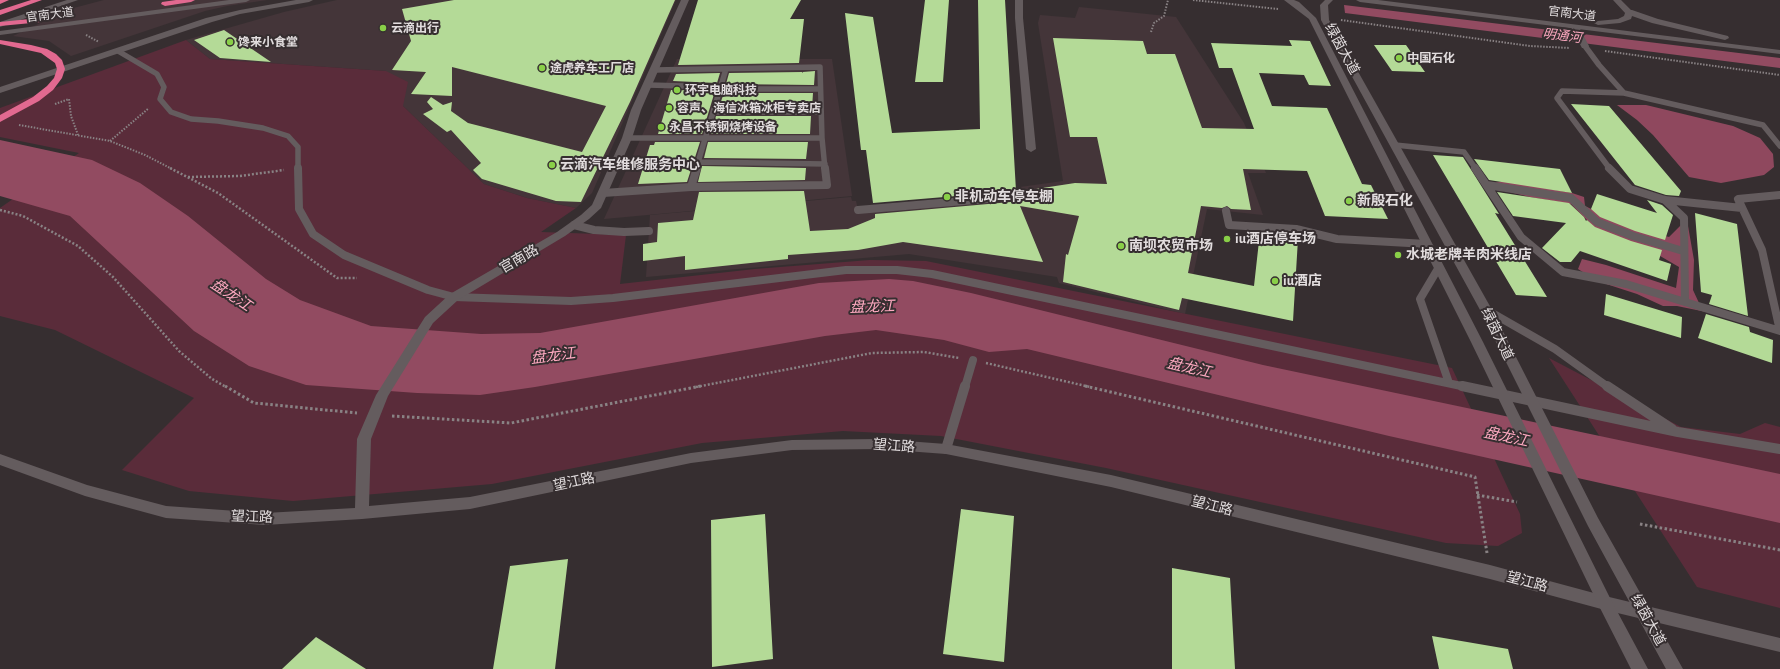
<!DOCTYPE html>
<meta charset="utf-8">
<style>
body{margin:0}
canvas{display:block;background:#362e30}
</style>
<canvas width="1780" height="669"></canvas>
<script>
const context = document.querySelector('canvas').getContext('2d');
context.lineJoin = 'round';
function paint(path, color) { context.fillStyle = color; context.fill(path, 'evenodd'); }
const shape = rows => new Path2D(rows.map(r => 'M' + r).join(''));
function stroke(path, color, width, dash) { context.strokeStyle = color; context.lineWidth = width; context.lineCap = dash ? 'butt' : 'round'; context.setLineDash(dash || []); context.stroke(path); }
function drawText(font, color, halo, rows, align = 'center') {
  context.font = font + ' "Alegreya Sans","Noto Sans SC",sans-serif'; context.lineWidth = 4; context.setLineDash([]); context.textBaseline = 'middle'; context.strokeStyle = halo; context.fillStyle = color; for (const [text, x, y, turn = 0] of rows) {
    context.save(); context.translate(x, y); context.rotate((+turn || 0) * Math.PI / 180); context.textAlign = isNaN(turn) ? turn : align; if (halo) context.strokeText(text, 0, 0); context.fillText(text, 0, 0); context.restore();
  }
}
paint(shape([
 [104,0,267,0,227,6,205,11,71,56,49,41,13,36,70,9],
 [337,0,676,0,592,193,576,208,527,198,484,184,403,106,386,71,210,59,186,40,284,12],
 [1079,7,1176,17,1244,123,1266,173,1248,173,1263,215,1207,209,1185,314,1059,283,1057,277,909,254,646,277,650,215,851,197,852,201,856,201,858,210,1022,196,1020,187,1063,181,1038,23,1040,15,1075,18],
 [677,59,832,59,852,196,604,219]
]), '#443539');
paint(shape([
 [186,40,210,59,386,71,408,82,403,106,484,184,527,198,576,208,541,232,626,235,620,284,755,269,870,260,926,261,1452,368,1520,514,1522,533,1498,546,1446,543,1106,468,941,436,843,431,702,443,492,484,293,501,189,491,122,470,194,398,55,330,0,316,0,208,79,153,0,137,0,108],
 [1549,358,1681,427,1740,434,1765,423,1780,427,1780,608,1697,587]
]), '#5a2c3a');
paint(shape([
 [1617,105,1646,105,1733,126,1760,138,1773,154,1774,167,1764,175,1721,183,1689,177,1653,135,1637,120],
 [1506,181,1572,193,1584,197,1585,206,1620,223,1669,237,1683,223,1688,226,1694,260,1693,290,1699,303,1716,314,1677,306,1663,306,1637,294,1597,281,1578,269,1582,259,1606,265,1676,288,1679,267,1655,253,1600,233,1571,204,1530,197,1497,189,1493,183]
]), '#8f485e');
paint(shape([
 [1344,5,1780,58,1780,68,1345,13],
 [0,140,92,160,140,183,188,216,266,279,300,300,371,326,481,334,540,333,819,283,889,279,913,281,971,293,1263,365,1780,474,1780,523,1389,436,1027,349,989,352,944,340,876,330,825,336,535,387,480,395,417,393,306,385,249,366,194,331,70,216,0,196]
]), '#924b61');
paint(shape([
 [454,0,675,0,630,102,581,202,556,201,482,179,473,170,481,163,451,130,447,132,423,114,433,109,427,102,431,97,443,105,452,102,451,111,468,123,582,152,606,106,452,67,452,96,411,94,426,72,392,70,411,41,402,9],
 [698,0,801,0,790,19,804,19,799,63,678,65],
 [925,0,949,0,943,82,915,82],
 [978,0,1005,0,1016,191,873,203,866,150,861,150,845,13,873,17,892,133,980,129],
 [224,30,271,62,220,58,194,40],
 [1053,38,1143,41,1147,54,1175,54,1202,128,1254,129,1232,68,1219,68,1211,43,1292,46,1289,40,1310,41,1331,86,1309,85,1304,75,1259,73,1272,106,1327,108,1362,184,1371,185,1388,219,1325,216,1307,171,1243,169,1251,210,1231,209,1227,206,1222,208,1201,206,1188,273,1254,286,1260,232,1298,239,1293,321,1182,298,1179,310,1063,282,1066,254,1068,255,1079,216,1020,206,1043,262,903,242,858,250,788,255,788,259,685,270,685,256,643,261,643,244,657,242,658,223,693,220,699,192,804,191,810,231,848,229,875,218,875,214,1022,201,1025,200,1027,196,1023,191,1075,183,1107,184,1097,137,1070,137],
 [1374,45,1406,45,1425,72,1392,71],
 [815,71,814,85,726,84,729,73,802,72,802,73,803,72],
 [720,73,717,83,673,81,676,74],
 [671,90,715,91,702,134,658,134],
 [724,92,732,93,813,93,812,108,719,108],
 [1571,104,1609,106,1681,191,1679,196,1666,195,1635,185],
 [716,116,811,116,810,134,711,134],
 [655,142,700,142,687,182,638,184,650,145,654,145],
 [708,142,808,142,806,159,704,158],
 [1433,155,1463,157,1499,214,1495,213,1547,297,1516,295],
 [1474,159,1560,169,1572,193,1489,180],
 [702,166,806,168,805,180,698,182],
 [1497,192,1569,203,1584,217,1586,221,1587,220,1595,227,1631,241,1662,250,1659,260,1671,264,1667,281,1580,251,1571,262,1560,262,1542,248,1566,223,1513,216],
 [1597,194,1657,213,1647,200,1662,205,1673,215,1665,240,1635,231,1600,217,1591,209],
 [1695,213,1737,224,1748,316,1709,304,1712,295,1701,292],
 [1606,294,1682,317,1681,338,1604,315],
 [1706,314,1749,327,1750,332,1773,340,1772,363,1698,338],
 [961,509,1014,516,1004,662,943,654],
 [765,514,773,659,712,667,711,520],
 [568,559,555,669,493,669,510,566],
 [1172,568,1230,578,1235,669,1172,669],
 [1432,636,1508,649,1513,669,1439,669],
 [316,637,366,669,282,669]
]), '#b4da97');
stroke(shape([
 [1193,0,1278,9],
 [1341,20,1530,46,1570,48],
 [1151,32,1154,23,1164,16,1168,0],
 [86,35,99,42],
 [1605,51,1780,75],
 [55,104,69,99,71,116,78,135],
 [19,125,110,141,145,155,172,169],
 [110,141,149,108]
]), '#898284', 2, [1.5, 1.5]);
stroke(shape([
 [170,168,218,193,337,278,357,278],
 [188,177,240,176,284,170],
 [0,210,23,216,78,246,113,277,179,351,212,379,226,387],
 [986,363,1090,387],
 [696,387,872,353,924,352,959,358]
]), '#898284', 2.5, [2, 2]);
stroke(shape([
 [225,386,254,403,357,413],
 [1085,386,1475,477,1487,553],
 [392,416,511,423,701,386],
 [1477,495,1517,502],
 [1640,524,1780,550]
]), '#898284', 3, [2.5, 2.5]);
stroke(shape([
 [1585,46,1599,65,1624,93,1763,125,1780,146],
 [118,51,157,74,164,87,160,99,171,112,191,119,218,121,263,128,288,136,298,147,298,169],
 [654,70,820,67,822,138,825,169],
 [648,85,721,87,732,89,820,89],
 [713,112,821,112],
 [627,138,822,138],
 [1395,145,1464,152,1476,169],
 [698,162,825,164],
 [696,169,726,69],
 [1610,169,1557,98,1562,91,1624,93]
]), '#645c5e', 5.5);
stroke(shape([
 [298,168,299,209,313,234,344,255,428,290,454,297,571,301,613,298,846,270,897,270,932,274,1466,387],
 [1475,168,1521,237,1563,272,1626,284,1780,331,1762,250,1738,199,1780,195],
 [1609,168,1630,189,1665,200,1742,208],
 [1487,185,1571,198,1597,222,1633,236,1683,251],
 [691,187,697,168],
 [603,193,691,187,827,185,825,168],
 [1665,200,1684,218,1685,302],
 [858,210,1022,196],
 [1226,211,1229,225,1296,229,1337,239,1427,244],
 [574,225,594,230,624,232,649,231],
 [1439,267,1420,299,1449,383],
 [1485,309,1555,349,1608,387],
 [965,387,973,360]
]), '#645c5e', 8);
stroke(shape([
 [1462,386,1678,432,1780,449],
 [1607,386,1672,429],
 [946,449,965,386]
]), '#645c5e', 10);
paint(shape([
 [67,0,78,0,0,27,0,22,67,0],
 [681,0,689,0,641,110,632,138,601,208,589,219,565,236,458,300,433,323,388,396,371,439,369,506,470,497,691,453,792,440,879,439,946,444,1111,475,1490,565,1605,596,1780,638,1780,652,1605,610,1490,579,1111,487,946,454,879,449,792,450,691,463,470,509,362,519,265,525,166,518,85,496,0,465,0,454,87,485,166,506,265,513,355,508,357,439,376,395,425,317,450,294,557,232,581,215,592,205,622,138,631,110,681,0],
 [1015,0,1023,0,1023,18,1036,149,1031,152,1026,149,1015,18,1015,0],
 [1613,0,1621,0,1633,12,1632,14,1626,14,1613,0],
 [1572,25,1578,25,1589,46,1588,48,1582,48,1571,27,1572,25]
]), '#645c5e');
paint(shape([
 [229,0,250,0,246,2,0,35,0,31,229,0],
 [296,0,313,0,309,2,240,14,212,22,0,93,0,87,206,18,240,10,296,0],
 [1284,0,1294,0,1299,2,1316,18,1483,342,1610,598,1648,669,1631,669,1600,608,1471,342,1309,19,1284,0],
 [1325,0,1333,0,1328,5,1329,20,1491,308,1598,518,1683,669,1666,669,1588,526,1479,308,1321,20,1320,5,1325,0],
 [1356,0,1378,0,1780,50,1780,54,1360,2,1356,0],
 [1626,10,1632,10,1658,19,1728,36,1729,38,1725,40,1652,23,1632,16,1631,19,1620,23,1598,25,1594,23,1598,21,1618,19,1624,16,1626,10]
]), '#645c5e');
paint(shape([
 [0,0,9,0,0,4,0,0],
 [31,0,42,0,0,15,0,10,31,0],
 [176,0,195,0,191,2,165,6,161,4,162,2,176,0],
 [39,18,42,18,42,22,0,26,0,22,39,18],
 [0,40,31,45,47,49,56,54,62,60,65,69,62,78,53,90,39,101,0,122,0,115,33,97,47,86,54,78,57,69,55,63,41,53,0,44,0,40]
]), '#e26990');
for (const [x, y, r, color] of [
 [383,28,4,"#89cf48"],
 [230,42,4,"#89cf48"],
 [1399,58,4,"#89cf48"],
 [542,68,4,"#89cf48"],
 [677,90,4,"#89cf48"],
 [669,108,4,"#89cf48"],
 [661,127,4,"#89cf48"],
 [552,165,4,"#89cf48"],
 [947,197,4,"#89cf48"],
 [1349,201,4,"#89cf48"],
 [1227,239,4,"#89cf48"],
 [1121,246,4,"#89cf48"],
 [1398,255,4,"#89cf48"],
 [1275,281,4,"#89cf48"]
]) { const dot = new Path2D(); dot.arc(x, y, r, 0, 2 * Math.PI); context.fillStyle = color; context.fill(dot); stroke(dot, '#362e30', 1.5); }
drawText('12px', '#e2ddde', '#362e30', [
 ["官南大道",1572,14,7],
 ["官南大道",50,15,-7]
]);
drawText('bold 12px', '#e2ddde', '#362e30', [
 ["云滴出行",391,28],
 ["馋来小食堂",238,42],
 ["中国石化",1407,58],
 ["途虎养车工厂店",550,68],
 ["环宇电脑科技",685,90],
 ["容声、海信冰箱冰柜专卖店",677,108],
 ["永昌不锈钢烧烤设备",669,127]
], 'left');
drawText('italic 13px', '#fda9c0', '#362e30', [
 ["明通河",1562,36,7]
]);
drawText('14px', '#e2ddde', '#362e30', [
 ["绿茵大道",1342,49,61],
 ["官南路",519,259,-30],
 ["绿茵大道",1497,334,64],
 ["望江路",894,446,4],
 ["望江路",574,482,-12],
 ["望江路",1212,506,14],
 ["望江路",252,517,2],
 ["望江路",1527,582,15],
 ["绿茵大道",1648,620,61]
]);
drawText('bold 14px', '#e2ddde', '#362e30', [
 ["云滴汽车维修服务中心",560,165],
 ["非机动车停车棚",955,197],
 ["新殷石化",1357,201],
 ["iu酒店停车场",1235,239],
 ["南坝农贸市场",1129,246],
 ["水城老牌羊肉米线店",1406,255],
 ["iu酒店",1283,281]
], 'left');
drawText('italic 15px', '#fda9c0', '#362e30', [
 ["盘龙江",231,295,34],
 ["盘龙江",872,307,-2],
 ["盘龙江",553,356,-7],
 ["盘龙江",1189,368,13],
 ["盘龙江",1506,437,12]
]);
</script>
